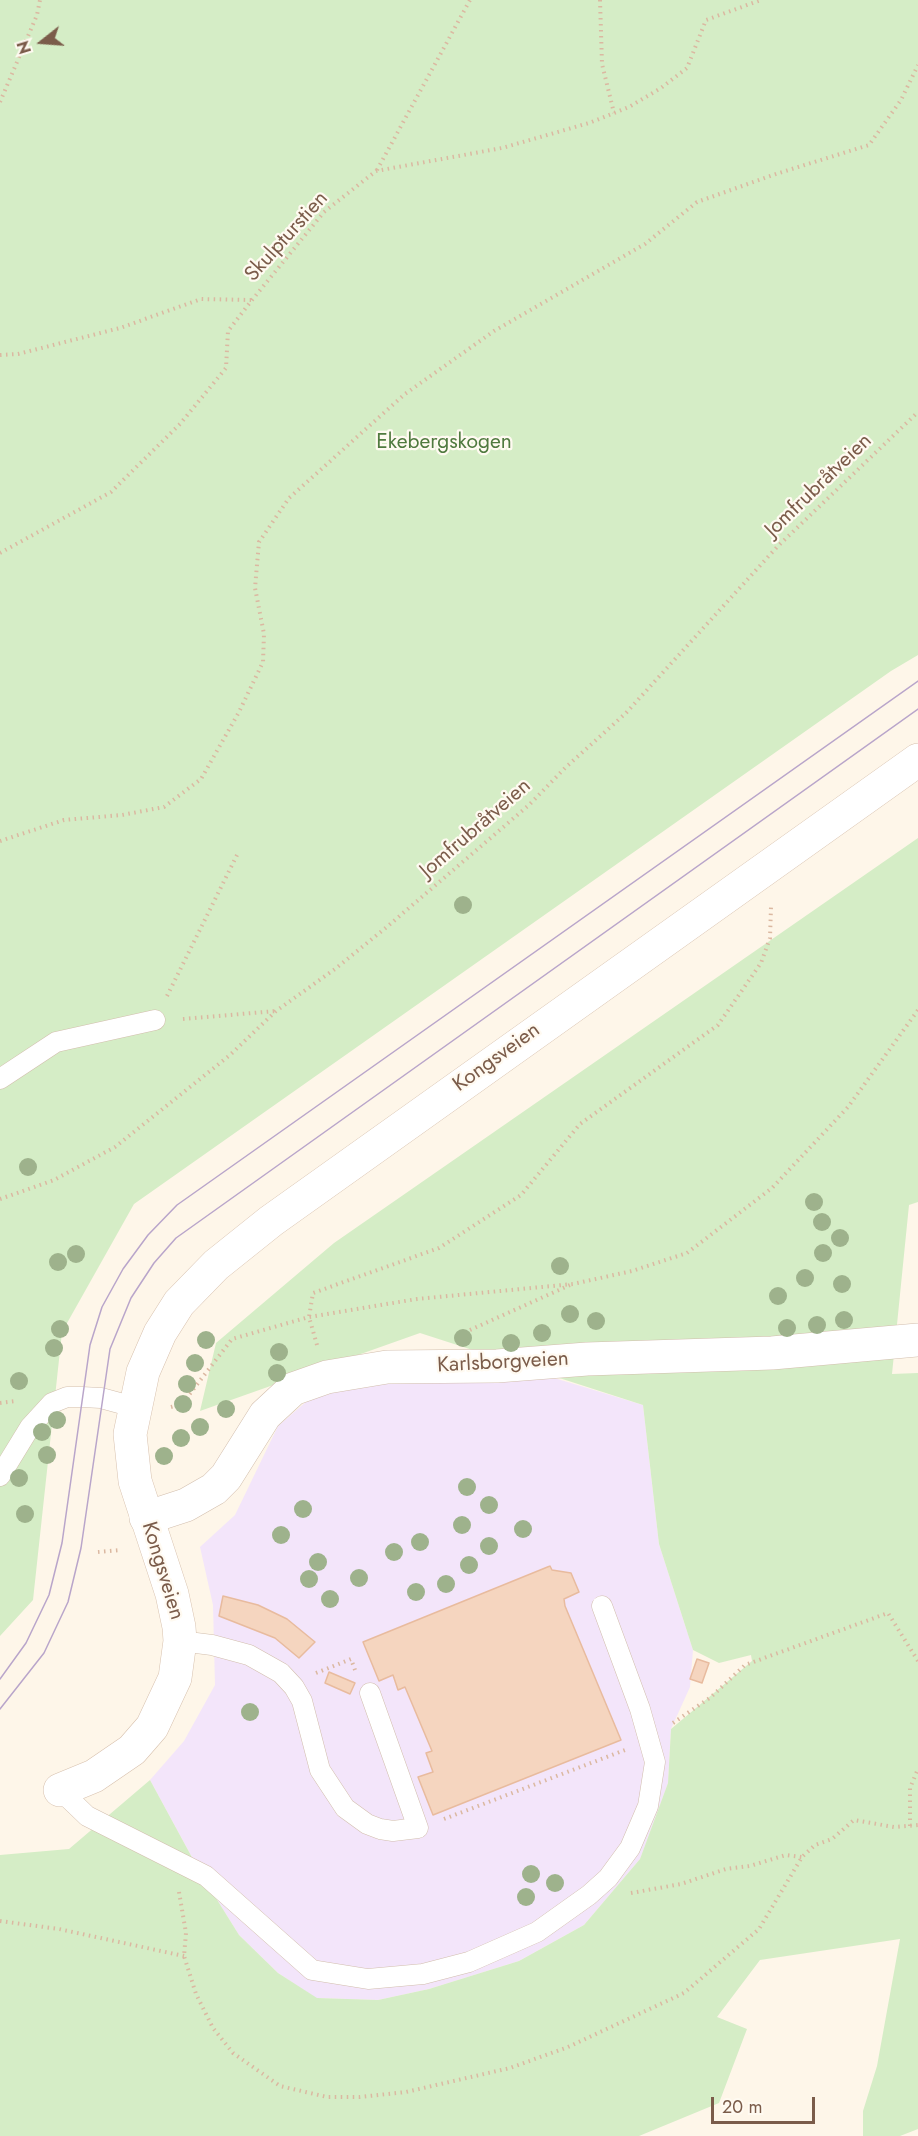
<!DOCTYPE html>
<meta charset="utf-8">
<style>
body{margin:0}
#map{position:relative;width:918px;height:2136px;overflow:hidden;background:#fef6e9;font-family:Jost,sans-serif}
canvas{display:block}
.north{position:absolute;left:12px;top:12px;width:60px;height:60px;-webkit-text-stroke:4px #fffaf1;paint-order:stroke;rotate:253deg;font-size:16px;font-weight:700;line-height:24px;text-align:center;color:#7b5c4a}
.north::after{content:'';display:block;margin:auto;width:21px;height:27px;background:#7b5c4a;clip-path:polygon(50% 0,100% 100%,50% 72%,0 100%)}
.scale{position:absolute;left:711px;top:2097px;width:104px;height:27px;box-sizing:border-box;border:3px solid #7b5c4a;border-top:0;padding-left:8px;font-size:18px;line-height:21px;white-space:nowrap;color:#7b5c4a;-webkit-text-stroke:4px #fffaf1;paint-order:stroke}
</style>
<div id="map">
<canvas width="918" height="2136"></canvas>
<div class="north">N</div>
<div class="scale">20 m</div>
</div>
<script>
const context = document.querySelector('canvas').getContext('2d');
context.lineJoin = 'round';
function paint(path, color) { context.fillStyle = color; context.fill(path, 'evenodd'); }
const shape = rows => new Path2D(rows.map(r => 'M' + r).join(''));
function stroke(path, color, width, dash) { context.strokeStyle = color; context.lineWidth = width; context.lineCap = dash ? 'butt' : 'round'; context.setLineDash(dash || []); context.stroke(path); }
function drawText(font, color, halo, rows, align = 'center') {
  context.font = font + ' Jost,sans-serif'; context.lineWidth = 4.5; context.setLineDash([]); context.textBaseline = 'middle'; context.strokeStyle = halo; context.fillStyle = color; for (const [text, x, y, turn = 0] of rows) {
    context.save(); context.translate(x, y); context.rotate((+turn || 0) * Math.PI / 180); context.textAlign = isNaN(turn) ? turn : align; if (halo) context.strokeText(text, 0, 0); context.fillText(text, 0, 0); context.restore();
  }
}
paint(shape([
 [551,1377,643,1405,659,1544,693,1650,690,1687,671,1729,668,1783,640,1859,584,1925,519,1961,429,1989,378,2000,316,1998,278,1973,239,1935,201,1874,150,1780,184,1741,215,1685,213,1605,200,1547,235,1515,278,1426,307,1401,357,1385]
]), '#f3e5fa');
paint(shape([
 [0,0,918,0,918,655,891,671,134,1204,62,1332,33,1600,0,1636],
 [918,838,918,1202,909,1205,892,1374,918,1373,918,2129,900,2136,863,2136,863,2111,877,2066,900,1939,760,1960,717,2017,747,2029,719,2103,639,2136,0,2136,0,1855,69,1849,150,1780,201,1874,239,1935,278,1973,317,1998,378,2000,429,1989,519,1961,584,1925,640,1859,668,1783,671,1729,752,1661,751,1655,719,1663,693,1650,659,1544,643,1405,420,1333,200,1411,216,1343,334,1243]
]), '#d5edc6');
const building = shape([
 [550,1566,552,1570,571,1573,579,1592,564,1599,565,1606,621,1740,433,1815,418,1777,433,1772,426,1753,432,1751,405,1687,398,1690,393,1675,379,1681,363,1642,550,1566],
 [223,1596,258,1605,287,1619,315,1642,299,1658,275,1638,219,1616,223,1596],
 [697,1659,709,1663,702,1683,690,1679,697,1659],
 [329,1672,355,1683,350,1694,325,1683,329,1672]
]);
paint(building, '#f5d5bf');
stroke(building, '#e8bb9e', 1.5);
const service = shape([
 [0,1079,56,1042,155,1020],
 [0,1476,30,1427,52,1403,67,1397,82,1397,101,1398,134,1407],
 [180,1641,212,1645,249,1655,281,1673,294,1687,302,1701,320,1770,345,1808,367,1824,380,1829,393,1831,418,1828,370,1693],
 [60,1790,87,1816,206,1876,312,1970,368,1979,423,1974,469,1962,537,1932,589,1895,608,1878,630,1848,648,1806,655,1762,640,1709,602,1606]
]);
const minor = shape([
 [146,1518,186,1505,214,1489,226,1477,265,1415,293,1389,327,1377,387,1367,497,1366,587,1359,772,1353,918,1340]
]);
const secondary = shape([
 [60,1790,94,1776,132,1750,152,1727,175,1678,180,1641,179,1627,172,1594,135,1481,130,1434,143,1372,160,1333,179,1303,216,1265,271,1221,918,760]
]);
stroke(service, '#d2bead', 21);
stroke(minor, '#d2bead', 34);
stroke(secondary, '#d7c0ad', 34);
stroke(shape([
 [600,0,602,64,614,113],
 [0,102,37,15,40,0],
 [377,170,470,0],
 [0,355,18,354,120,328,201,299,251,300],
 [0,553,111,492,180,424,226,368,228,331,252,300,324,212,376,171,502,148,589,123,629,107,661,88,687,68,706,20,761,0],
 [0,841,64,820,122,815,164,807,201,779,239,712,263,662,264,634,255,588,259,542,289,498,405,394,494,331,645,244,697,202,779,173,869,145,901,100,918,65],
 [167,996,237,855],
 [183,1019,276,1011],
 [0,1199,54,1180,115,1147,230,1055,276,1011,335,969,388,926,529,805,565,768,626,713,777,547,918,412],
 [470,1330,570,1285],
 [317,1345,309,1317,313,1293,439,1248,521,1195,580,1124,718,1025,761,963,770,938,771,907],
 [0,1403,16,1401],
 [171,1407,182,1404,232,1339,309,1317,417,1299,573,1284,632,1271,687,1253,772,1188,848,1107,918,1010],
 [98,1552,121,1550],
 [316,1673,351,1659,355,1670],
 [673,1723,711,1697,745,1665,888,1613,918,1661],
 [444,1819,625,1750],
 [910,1826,910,1788,918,1769],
 [179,1892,186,1933,184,1956,196,1994,213,2028,233,2053,280,2086,327,2097,360,2097,406,2092,510,2068,568,2047,684,1993,759,1929,802,1857,815,1845,832,1839,854,1820,894,1827,918,1825],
 [631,1893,681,1884,726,1869,750,1866,786,1855,802,1857],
 [0,1921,59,1929,184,1956]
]), '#dbb8a1', 4, [1.5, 4.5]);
stroke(service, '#fff', 20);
stroke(minor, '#fff', 33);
stroke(secondary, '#fff', 33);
stroke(shape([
 [0,1679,26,1643,49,1595,62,1543,90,1345,102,1307,123,1269,148,1235,177,1205,918,681],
 [0,1709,44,1653,68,1602,81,1548,110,1349,131,1298,154,1263,176,1238,918,709]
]), '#b9a5ca', 1.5);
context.fillStyle = '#9eb28c';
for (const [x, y] of [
 [463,905],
 [28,1167],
 [814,1202],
 [822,1222],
 [840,1238],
 [823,1253],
 [76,1254],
 [58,1262],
 [560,1266],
 [805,1278],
 [842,1284],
 [778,1296],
 [570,1314],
 [844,1320],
 [596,1321],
 [817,1325],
 [787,1328],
 [60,1329],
 [542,1333],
 [463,1338],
 [206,1340],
 [511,1343],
 [54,1348],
 [279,1352],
 [195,1363],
 [277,1373],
 [19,1381],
 [187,1384],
 [183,1404],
 [226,1409],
 [57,1420],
 [200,1427],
 [42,1432],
 [181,1438],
 [47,1455],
 [164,1456],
 [19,1478],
 [467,1487],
 [489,1505],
 [303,1509],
 [25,1514],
 [462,1525],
 [523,1529],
 [281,1535],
 [420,1542],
 [489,1546],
 [394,1552],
 [318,1562],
 [469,1565],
 [359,1578],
 [309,1579],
 [446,1584],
 [416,1592],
 [330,1599],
 [250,1712],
 [531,1874],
 [555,1883],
 [526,1897]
]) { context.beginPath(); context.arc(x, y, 9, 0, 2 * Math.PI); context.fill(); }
drawText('21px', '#7b5c4a', '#fffaf1', [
 ["Skulpturstien",287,237,-48],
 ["Jomfrubråtveien",819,486,-44],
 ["Jomfrubråtveien",476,829,-41],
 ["Kongsveien",497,1058,-36],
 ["Karlsborgveien",503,1363,-3],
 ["Kongsveien",162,1571,73]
]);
drawText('21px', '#507a3f', '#fffaf1', [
 ["Ekebergskogen",444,443]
]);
</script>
